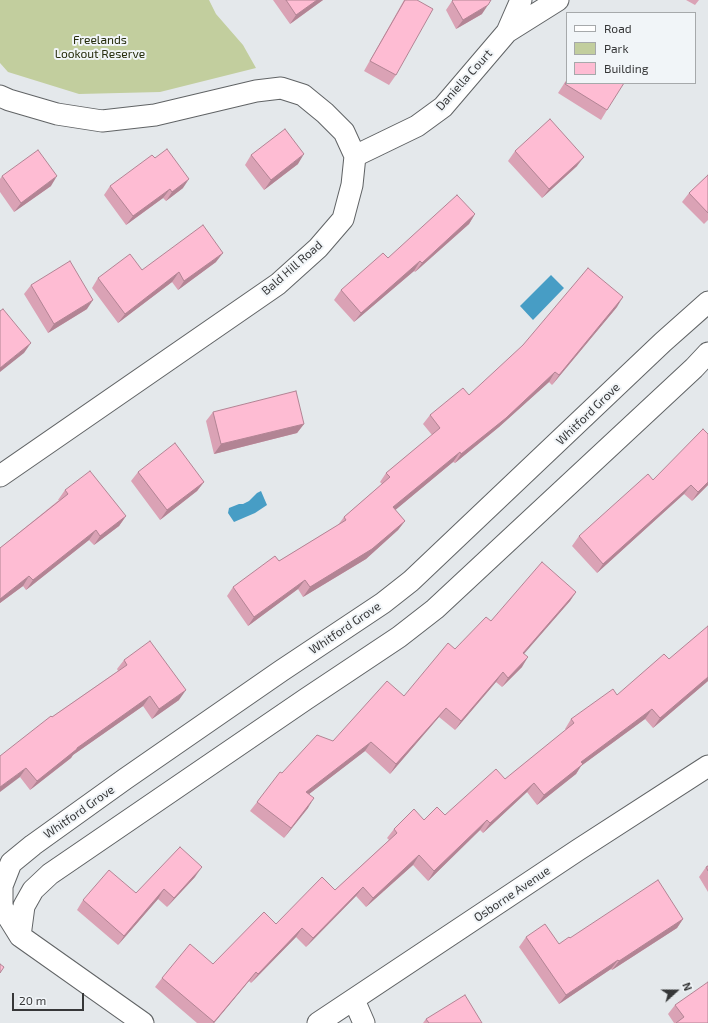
<!DOCTYPE html>
<style>
body{margin:0}
#map{position:relative;width:708px;height:1023px;overflow:hidden;background:#e4e8eb;font-family:"Exo 2",sans-serif}
canvas{display:block}
.legend{position:absolute;left:566px;top:12px;width:130px;height:72px;box-sizing:border-box;background:#f1f5f8;border:1px solid #a6a9ab;margin:0;padding:5px 7px;list-style:none;font-size:12px;color:#363738}
.legend li{display:flex;align-items:center;gap:8px;height:20px}
.legend b{width:20px;border:1px solid #a6a9ab}
.north{position:absolute;left:656px;top:971px;width:40px;height:40px;-webkit-text-stroke:3px #f1f5f8;paint-order:stroke;rotate:69deg;font-size:11px;font-weight:700;line-height:16px;text-align:center;color:#363738}
.north::after{content:'';display:block;margin:auto;width:14px;height:18px;background:#363738;clip-path:polygon(50% 0,100% 100%,50% 72%,0 100%)}
.scale{position:absolute;left:12px;top:993px;width:72px;height:18px;box-sizing:border-box;border:2px solid #363738;border-top:0;padding-left:5px;font-size:12px;line-height:14px;white-space:nowrap;color:#363738;-webkit-text-stroke:3px #f1f5f8;paint-order:stroke}
</style>
<div id="map">
<canvas width="708" height="1023"></canvas>
<ul class="legend">
<li><b style="height:5px;background:#fff"></b>Road</li>
<li><b style="height:11px;background:#c2ce9e"></b>Park</li>
<li><b style="height:11px;background:#febcd3"></b>Building</li>
</ul>
<div class="north">N</div>
<div class="scale">20 m</div>
</div>
<script>
const context = document.querySelector('canvas').getContext('2d');
context.lineJoin = 'round';
function paint(path, color) { context.fillStyle = color; context.fill(path, 'evenodd'); }
const shape = rows => new Path2D(rows.map(r => 'M' + r).join(''));
function stroke(path, color, width, dash) { context.strokeStyle = color; context.lineWidth = width; context.lineCap = dash ? 'butt' : 'round'; context.setLineDash(dash || []); context.stroke(path); }
function drawText(font, color, halo, rows, align = 'center') {
  context.font = font + ' "Exo 2",sans-serif'; context.lineWidth = 4; context.setLineDash([]); context.textBaseline = 'middle'; context.strokeStyle = halo; context.fillStyle = color; for (const [text, x, y, turn = 0] of rows) {
    context.save(); context.translate(x, y); context.rotate((+turn || 0) * Math.PI / 180); context.textAlign = isNaN(turn) ? turn : align; if (halo) context.strokeText(text, 0, 0); context.fillText(text, 0, 0); context.restore();
  }
}
paint(shape([
 [0,0,209,0,216,14,243,45,256,68,160,92,79,94,8,72,0,63]
]), '#c2ce9e');
paint(shape([
 [551,275,564,288,533,320,520,306],
 [261,491,267,505,255,513,234,522,228,513,229,508,239,504,243,504,249,501,257,493]
]), '#479dc5');
const street = shape([
 [507,32,558,0],
 [0,96,9,100,57,114,102,121,155,115,256,91,281,88,303,95,325,113,344,132,355,156,352,185,343,219,318,248,278,284,0,476],
 [355,156,417,126,443,107,507,32,521,0],
 [20,936,24,906,33,890,50,874,306,699,399,637,435,609,694,368,708,353],
 [354,1000,364,1023],
 [143,1023,20,936,2,907,2,886,11,863,33,845,125,779,281,671,383,603,411,581,663,342,708,302],
 [318,1023,578,850,708,766]
]);
stroke(street, '#606365', 23);
stroke(street, '#fff', 21);
paint(shape([
 [273,0,323,0,290,24],
 [404,0,417,0,396,75,389,85,364,71],
 [686,0,699,0,695,5],
 [452,1,482,14,456,29,446,10],
 [567,79,567,83,607,110,601,120,558,93],
 [515,151,577,166,542,198,508,161],
 [251,155,298,164,264,190,245,165],
 [155,158,183,188,166,201,163,198,126,225,104,195,110,186],
 [708,175,708,220,704,224,682,202,689,193],
 [2,176,51,186,14,212,0,192,0,179],
 [475,214,469,224,415,272,414,271,354,322,334,300,341,290,388,258],
 [216,262,178,290,172,282,118,323,92,288,98,278,142,270],
 [31,285,87,309,48,333,24,294],
 [617,307,552,385,549,382,499,427,455,463,453,462,395,510,405,521,398,530,366,559,303,597,298,589,248,626,227,596,233,587,279,561,338,525,344,517,382,484,380,482,386,473,432,435,423,424,430,415,469,395],
 [213,412,304,424,297,433,214,454,206,421],
 [708,434,708,485,692,501,684,494,597,573,572,546,579,536,653,480],
 [138,472,204,482,197,491,160,520,131,481],
 [65,490,126,516,119,526,94,545,89,540,26,590,23,586,0,603,0,548,59,500,58,500],
 [576,592,570,601,524,653,522,667,502,687,496,682,455,730,439,717,390,774,365,751,309,794,308,808,284,838,250,811,257,802,282,773,333,741,404,696,455,649,491,621],
 [669,659,708,681,653,728,645,719,581,766,576,774,537,805,527,792,483,833,480,830,428,881,413,865,366,907,356,896,306,947,296,937,251,983,249,981,214,1023,197,1023,155,987,162,978,213,964,276,924,335,890,389,840,387,838,394,829,424,820,445,815,505,779,566,730,565,729,571,719,617,695],
 [124,660,179,700,152,719,143,706,73,755,71,758,30,790,20,777,52,717,118,671,117,669],
 [708,866,708,892,699,877,706,867],
 [195,877,167,907,158,899,118,945,77,910,83,900,136,893],
 [683,919,677,928,612,970,611,969,559,1004,519,947,526,937,559,944,570,938],
 [675,1005,708,1023,674,1023,668,1014],
 [426,1019,482,1023,423,1023]
]), '#daa2b5');
paint(shape([
 [317,0,323,0,290,24,296,15],
 [488,5,482,14,456,29,463,20],
 [304,154,298,164,264,190,271,180],
 [584,157,577,166,542,198,549,189],
 [57,176,51,186,14,212,21,203],
 [189,179,183,188,166,201,172,192],
 [170,189,163,198,126,225,133,216],
 [475,214,469,224,415,272,422,263],
 [223,253,216,262,178,290,184,281],
 [420,261,414,271,354,322,361,313],
 [179,272,172,282,118,323,125,314],
 [623,297,617,307,552,385,559,375],
 [93,300,87,309,48,333,54,324],
 [31,343,24,353,0,372,0,368],
 [555,372,549,382,499,427,455,463,461,454],
 [304,424,297,433,214,454,221,444],
 [460,452,453,462,387,517,393,507],
 [204,482,197,491,160,520,167,510],
 [708,482,708,485,692,501,698,492],
 [691,485,684,494,597,573,603,564],
 [126,516,119,526,94,545,100,536],
 [405,521,398,530,366,559,303,597,310,587],
 [96,530,89,540,26,590,33,580],
 [29,576,23,586,0,603,0,599],
 [305,580,298,589,248,626,254,617],
 [576,592,570,601,517,662,523,653],
 [528,657,522,667,502,687,508,678],
 [503,672,496,682,455,730,461,721],
 [708,677,708,681,653,728,660,718],
 [186,690,179,700,152,719,159,709],
 [150,696,143,706,73,755,71,758,30,790,37,781,77,748],
 [446,708,439,717,390,774,396,764],
 [652,709,645,719,581,766,576,774,537,805,544,795,581,762],
 [371,742,365,751,300,801,306,792],
 [26,768,20,777,0,792,0,787],
 [534,783,527,792,483,833,490,823],
 [314,798,308,808,284,838,291,828],
 [487,820,480,830,428,881,434,871],
 [419,855,413,865,366,907,373,898],
 [202,867,195,877,167,907,174,898],
 [363,887,356,896,306,947,313,938],
 [164,889,158,899,118,945,124,936],
 [683,919,677,928,612,970,619,961],
 [302,928,296,937,251,983,258,974],
 [618,960,611,969,559,1004,566,995],
 [256,972,249,981,214,1023,213,1023]
]), '#b28494');
const building = shape([
 [286,0,317,0,296,15,286,0],
 [405,0,417,0,433,9,396,75,370,61,405,0],
 [453,0,491,0,488,5,463,20,452,1,453,0],
 [567,81,567,83,624,83,607,110,565,84,567,81],
 [550,119,584,157,549,189,515,151,550,119],
 [285,129,304,154,271,180,251,155,285,129],
 [167,149,189,179,172,192,170,189,133,216,110,186,152,155,155,158,167,149],
 [38,150,57,176,21,203,2,176,38,150],
 [708,175,708,213,689,193,708,175],
 [457,195,475,214,422,263,420,261,361,313,341,290,383,253,388,258,457,195],
 [203,225,223,253,184,281,179,272,125,314,98,278,130,254,142,270,203,225],
 [70,261,93,300,54,324,31,285,70,261],
 [588,268,623,297,559,375,555,372,506,418,461,454,460,452,393,507,405,521,372,549,310,587,305,580,254,617,233,587,275,556,279,561,346,520,344,517,390,477,386,473,440,428,430,415,463,388,469,395,523,345,588,268],
 [3,309,31,343,0,368,0,311,3,309],
 [296,391,304,424,221,444,213,412,296,391],
 [703,429,708,434,708,482,698,492,691,485,603,564,579,536,648,474,653,480,703,429],
 [175,443,204,482,167,510,138,472,175,443],
 [90,471,126,516,100,536,96,530,33,580,29,576,0,599,0,548,68,494,65,490,90,471],
 [542,562,576,592,523,653,528,657,508,678,503,672,461,721,446,708,396,764,371,742,306,792,314,798,291,828,257,802,280,772,282,773,317,735,333,741,387,681,404,696,448,643,455,649,486,617,491,621,542,562],
 [708,626,708,677,660,718,652,709,581,762,583,764,544,795,534,783,490,823,487,820,434,871,419,855,373,898,363,887,313,938,302,928,258,974,256,972,214,1022,162,978,190,944,213,964,264,912,276,924,322,877,335,890,397,833,394,829,414,809,424,820,437,807,445,815,496,769,505,779,574,723,571,719,613,689,617,695,664,654,669,659,708,626],
 [150,641,186,690,159,709,150,696,77,748,77,749,37,781,26,768,0,787,0,756,51,716,52,717,127,665,124,660,150,641],
 [180,847,202,867,174,898,164,889,124,936,83,900,109,870,136,893,180,847],
 [708,866,708,871,706,867,708,866],
 [658,880,683,919,619,961,618,960,566,995,526,937,545,924,559,944,569,937,570,938,658,880],
 [0,964,4,967,0,973,0,964],
 [708,982,708,1023,676,1023,684,1017,675,1005,708,982],
 [465,995,482,1023,429,1023,426,1019,465,995]
]);
paint(building, '#febcd3');
stroke(building, '#b28494', 1);
drawText('12px', '#262d0c', '#f1f5f8', [
 ["Freelands",100,40],
 ["Lookout Reserve",100,54]
]);
drawText('12px', '#363738', '#f1f5f8', [
 ["Daniella Court",464,80,-48],
 ["Bald Hill Road",292,268,-41],
 ["Whitford Grove",588,414,-44],
 ["Whitford Grove",345,628,-34],
 ["Whitford Grove",79,812,-35],
 ["Osborne Avenue",512,894,-34]
]);
</script>
